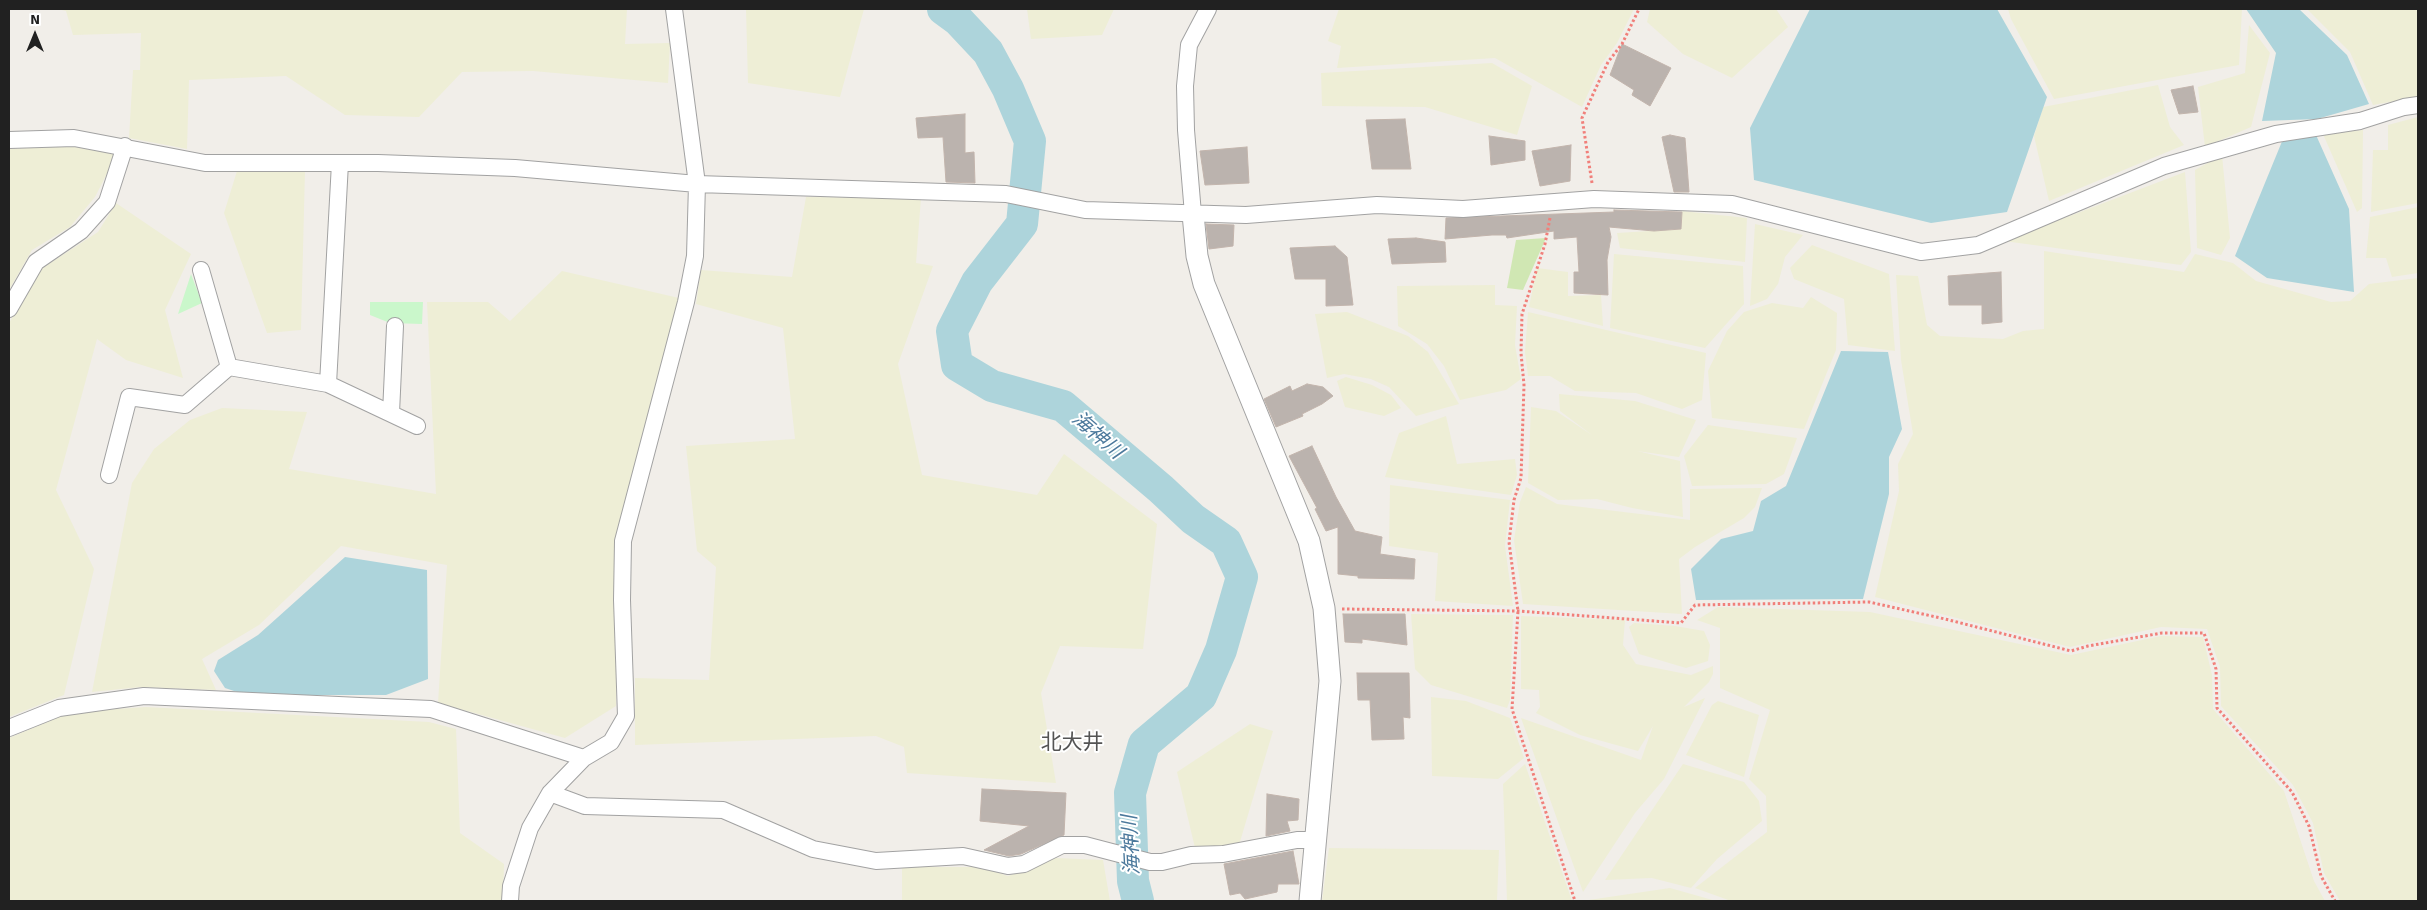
<!DOCTYPE html>
<meta charset="utf-8">
<style>
body{margin:0}
#map{position:relative;width:2427px;height:910px;overflow:hidden;background:#f1eee9;font-family:Signika,sans-serif}
canvas{display:block}
.frame{position:absolute;inset:0;border:10px solid #212121;pointer-events:none}
.north{position:absolute;left:10px;top:10px;width:50px;height:50px;-webkit-text-stroke:4px #fff;paint-order:stroke;rotate:0deg;font-size:14px;font-weight:700;line-height:20px;text-align:center;color:#212121}
.north::after{content:'';display:block;margin:auto;width:18px;height:22px;background:#212121;clip-path:polygon(50% 0,100% 100%,50% 72%,0 100%)}
</style>
<div id="map">
<canvas width="2427" height="910"></canvas>
<div class="frame"></div>
<div class="north">N</div>
</div>
<script>
const context = document.querySelector('canvas').getContext('2d');
context.lineJoin = 'round';
function paint(path, color) { context.fillStyle = color; context.fill(path, 'evenodd'); }
const shape = rows => new Path2D(rows.map(r => 'M' + r).join(''));
function stroke(path, color, width, dash) { context.strokeStyle = color; context.lineWidth = width; context.lineCap = dash ? 'butt' : 'round'; context.setLineDash(dash || []); context.stroke(path); }
function drawText(font, color, halo, rows, align = 'center') {
  context.font = font + ' Signika,"Noto Sans JP",sans-serif'; context.lineWidth = 4; context.setLineDash([]); context.textBaseline = 'middle'; context.strokeStyle = halo; context.fillStyle = color; for (const [text, x, y, turn = 0] of rows) {
    context.save(); context.translate(x, y); context.rotate((+turn || 0) * Math.PI / 180); context.textAlign = isNaN(turn) ? turn : align; if (halo) context.strokeText(text, 0, 0); context.fillText(text, 0, 0); context.restore();
  }
}
paint(shape([
 [58,9,627,9,625,44,670,43,668,83,533,71,462,72,419,117,345,115,286,76,189,80,187,149,129,138,133,70,140,70,141,33,73,35,66,11],
 [746,9,864,9,840,97,748,83],
 [1027,9,1114,9,1102,35,1031,39],
 [1339,9,1634,9,1617,43,1601,65,1582,107,1495,58,1337,68,1341,46,1328,41],
 [1650,9,1776,9,1788,27,1732,78,1683,54,1647,22],
 [2008,9,2242,9,2239,65,2054,99,2011,19],
 [2307,9,2418,9,2418,97,2373,105,2350,52],
 [2249,25,2270,53,2251,127,2205,147,2198,87,2245,73],
 [1492,63,1532,86,1517,135,1425,107,1322,106,1321,73],
 [2158,85,2170,127,2184,145,2049,201,2034,136,2043,107],
 [2418,117,2418,203,2371,212,2373,150,2388,150,2388,125],
 [2363,130,2362,208,2357,212,2323,134],
 [68,146,117,154,95,197,70,227,32,250,9,290,9,149],
 [2222,155,2230,238,2221,255,2197,248,2195,170],
 [305,170,301,330,267,333,224,213,237,171],
 [2185,172,2191,252,2181,265,2004,241],
 [806,197,921,198,916,263,933,266,898,364,922,475,1037,495,1064,454,1157,524,1143,649,1060,646,1041,693,1056,783,907,773,904,747,876,736,635,745,635,678,709,680,716,567,697,551,686,446,795,439,783,328,696,304,701,270,792,277],
 [116,203,191,254,165,310,183,378,126,360,97,339,56,490,94,569,64,695,9,717,9,323,41,269,98,232],
 [2418,207,2418,273,2392,277,2386,258,2366,258,2370,217],
 [1682,211,1747,218,1745,262,1620,248,1617,233,1681,229],
 [1755,224,1803,235,1785,257,1778,284,1767,299,1750,306],
 [1812,245,1889,274,1895,351,1848,345,1844,299,1794,279,1790,268],
 [2044,251,2184,272,2195,254,2233,263,2256,281,2331,302,2350,301,2369,284,2418,278,2418,901,2340,901,2324,873,2313,823,2293,785,2221,706,2220,667,2207,629,2161,627,2070,647,1875,597,1899,491,1898,464,1913,434,1901,360,1896,275,1918,276,1927,325,1940,336,2003,339,2023,331,2044,329],
 [1614,254,1743,266,1744,304,1705,348,1610,328],
 [1537,268,1568,272,1568,296,1601,295,1603,326,1529,307],
 [562,271,679,298,616,541,616,706,565,738,438,703,447,565,341,546,259,625,202,659,216,690,141,687,92,692,132,483,154,449,190,420,222,408,307,412,289,469,436,494,427,302,488,302,510,321],
 [1495,285,1495,305,1517,306,1515,345,1521,379,1506,390,1460,400,1444,366,1427,344,1398,326,1397,286],
 [1811,297,1837,313,1836,350,1804,429,1712,418,1708,371,1727,331,1744,312,1772,303,1803,308],
 [1347,312,1408,336,1428,352,1459,404,1416,416,1389,387,1371,379,1344,374,1327,378,1315,314],
 [1528,312,1706,353,1702,400,1682,409,1636,393,1575,391,1550,376,1528,376,1525,352],
 [1346,377,1372,385,1391,395,1401,408,1384,416,1345,407,1337,381],
 [1559,394,1635,401,1696,420,1679,457,1637,451,1680,461,1683,517,1632,508,1597,499,1558,500,1528,483,1531,407,1556,411,1592,435,1560,411],
 [1446,416,1457,464,1515,459,1517,475,1511,495,1385,477,1399,433],
 [1708,425,1797,438,1784,474,1766,484,1692,486,1684,456],
 [1390,485,1510,500,1505,546,1513,606,1435,601,1438,553,1389,546],
 [1526,487,1557,504,1690,520,1690,489,1762,488,1755,507,1744,518,1695,547,1679,559,1682,614,1523,604,1514,540,1520,502],
 [1718,607,1870,612,2071,655,2161,636,2203,637,2212,675,2213,709,2284,791,2314,881,2325,901,1731,901,1695,888,1767,832,1766,796,1749,779,1770,710,1720,688,1720,628,1697,620],
 [1411,614,1513,615,1510,700,1507,708,1431,685,1415,669],
 [1521,616,1625,620,1623,645,1636,664,1691,675,1713,666,1713,674,1709,682,1684,707,1705,698,1664,779,1635,813,1583,892,1521,718,1641,760,1653,726,1638,751,1580,735,1536,713,1540,707,1539,690,1521,689],
 [1634,623,1675,626,1704,631,1710,645,1708,661,1686,668,1639,654,1629,627],
 [1431,697,1466,701,1510,718,1524,758,1498,779,1432,776],
 [1718,701,1759,715,1744,777,1686,755,1712,705],
 [146,707,429,722,456,729,460,833,504,864,503,901,9,901,9,738,71,712],
 [1250,724,1273,731,1239,845,1195,848,1177,772],
 [1525,764,1572,901,1507,901,1503,784],
 [1683,764,1744,782,1759,801,1762,821,1717,859,1691,888,1652,878,1605,880],
 [1329,848,1499,850,1497,901,1322,901],
 [1056,858,1103,860,1110,901,902,901,902,867,981,867,1008,876],
 [1670,888,1716,901,1582,901]
]), '#eeeed6');
paint(shape([
 [1546,238,1523,290,1507,288,1516,240]
]), '#d0e7b3');
paint(shape([
 [191,274,202,303,178,314],
 [370,302,423,302,422,324,390,323,370,315]
]), '#caf7cb');
paint(shape([
 [1810,9,1997,9,2047,97,2007,212,1931,223,1754,180,1750,128],
 [2246,9,2299,9,2347,55,2369,104,2317,119,2262,121,2276,53],
 [2316,135,2349,209,2354,292,2267,278,2235,256,2283,139],
 [1841,351,1888,352,1902,429,1889,457,1889,494,1863,599,1696,600,1691,569,1721,539,1753,531,1761,501,1786,486],
 [345,557,427,570,428,679,386,695,282,695,237,692,225,688,214,671,218,660,258,635]
]), '#add4db');
stroke(shape([
 [943,9,958,20,988,52,1008,89,1030,141,1022,224,977,282,952,331,957,365,992,386,1063,406,1161,489,1193,519,1226,542,1242,577,1221,650,1201,696,1144,744,1130,793,1133,881,1138,901]
]), '#add4db', 32);
const building = shape([
 [1622,44,1671,68,1650,106,1632,95,1634,90,1610,75,1622,44],
 [2193,86,2198,112,2179,114,2171,90,2193,86],
 [965,114,965,153,974,152,975,183,946,182,943,137,918,138,916,118,965,114],
 [1405,119,1411,169,1372,169,1366,120,1405,119],
 [1670,135,1685,138,1689,192,1674,192,1662,137,1670,135],
 [1489,136,1525,141,1525,160,1491,165,1489,136],
 [1571,145,1570,181,1540,186,1532,151,1571,145],
 [1247,147,1249,183,1205,185,1200,151,1247,147],
 [1614,210,1682,212,1681,229,1654,231,1609,227,1611,237,1607,260,1608,295,1574,293,1574,272,1579,272,1577,237,1554,239,1554,231,1507,238,1506,235,1492,235,1445,239,1446,218,1614,212,1614,210],
 [1206,224,1234,225,1233,246,1209,249,1206,224],
 [1416,238,1445,242,1446,262,1392,264,1388,239,1416,238],
 [1335,246,1347,257,1353,305,1326,306,1326,279,1295,279,1290,248,1335,246],
 [2001,272,2002,322,1982,324,1982,305,1949,305,1948,276,2001,272],
 [1307,384,1323,387,1333,396,1322,404,1302,414,1303,416,1276,427,1264,399,1290,386,1292,391,1307,384],
 [1312,446,1336,497,1355,531,1382,537,1380,554,1415,559,1414,579,1358,578,1358,576,1338,574,1338,527,1326,531,1315,509,1317,508,1289,456,1312,446],
 [1343,614,1405,614,1407,645,1362,639,1362,643,1345,642,1343,614],
 [1357,673,1409,673,1410,718,1403,717,1404,739,1372,740,1370,700,1358,700,1357,673],
 [982,789,1066,793,1064,835,1021,854,1009,856,984,850,1029,826,980,821,982,789],
 [1267,794,1299,799,1298,820,1287,821,1290,831,1266,836,1267,794],
 [1293,851,1299,884,1278,884,1277,892,1245,899,1240,893,1230,895,1224,864,1293,851]
]);
paint(building, '#bbb3ae');
stroke(building, '#c2b4ac', 1);
const minor = shape([
 [9,140,74,138,205,163,378,163,515,168,697,184,1006,194,1085,210,1246,215,1377,205,1463,209,1594,199,1732,204,1921,252,1978,245,2164,166,2276,134,2360,121,2404,107,2418,105],
 [1193,214,1186,130,1185,86,1189,45,1208,9],
 [201,270,229,367,328,384,340,163],
 [9,309,36,262,81,231,107,202,125,146],
 [328,384,417,426],
 [391,413,395,326],
 [109,475,129,397,185,405,229,367],
 [9,728,59,708,144,696,360,706,431,709,584,758],
 [550,793,585,806,723,810,813,849,876,861,963,856,1008,866,1024,864,1062,845,1085,845,1150,862,1162,862,1191,855,1223,854,1297,840,1316,840],
 [510,901,511,886,530,828,550,793,584,758,611,742,626,716,622,600,623,541,686,302,695,256,697,184,674,9]
]);
const tertiary = shape([
 [1193,214,1197,256,1204,284,1309,541,1324,608,1330,681,1310,901]
]);
stroke(minor, '#a2a2a2', 18);
stroke(tertiary, '#a2a2a2', 23);
stroke(shape([
 [1592,183,1582,118,1608,62,1622,44,1639,9],
 [1550,218,1545,244,1522,314,1521,353,1524,385,1521,478,1514,500,1509,542,1518,611,1512,709,1575,901],
 [1342,609,1518,611,1681,623,1695,605,1869,602,1945,619,2071,651,2088,646,2162,633,2204,633,2216,669,2217,708,2292,792,2309,826,2321,876,2335,901]
]), '#f17f7a', 3, [2.5, 2.5]);
stroke(minor, '#fff', 16);
stroke(tertiary, '#fff', 21);
drawText('italic 20px', '#4c799c', '#fff', [
 ["海神川",1097,436,41],
 ["海神川",1132,845,-93]
]);
drawText('21px', '#545454', '#fff', [
 ["北大井",1072,743]
]);
</script>
